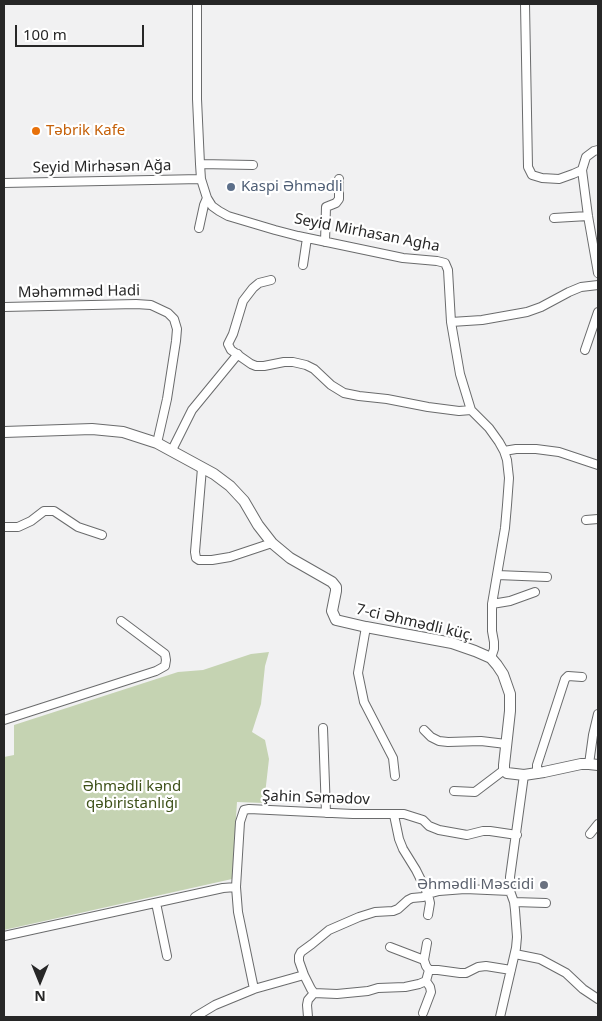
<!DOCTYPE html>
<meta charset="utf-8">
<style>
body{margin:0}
#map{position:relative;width:602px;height:1021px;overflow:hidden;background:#f1f1f2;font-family:"Noto Sans",sans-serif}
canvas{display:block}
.frame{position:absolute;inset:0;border:5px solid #272727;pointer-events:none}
.north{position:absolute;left:15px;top:956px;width:50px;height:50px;-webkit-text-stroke:4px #fff;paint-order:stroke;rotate:180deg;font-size:14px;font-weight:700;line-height:20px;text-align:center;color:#272727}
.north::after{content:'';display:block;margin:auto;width:18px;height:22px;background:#272727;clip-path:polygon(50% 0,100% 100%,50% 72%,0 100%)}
.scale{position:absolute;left:15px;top:25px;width:129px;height:22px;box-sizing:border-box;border:2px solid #272727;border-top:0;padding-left:6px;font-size:15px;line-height:18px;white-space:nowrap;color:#272727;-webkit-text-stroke:4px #fff;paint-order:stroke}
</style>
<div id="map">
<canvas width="602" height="1021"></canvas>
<div class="frame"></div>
<div class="north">N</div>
<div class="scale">100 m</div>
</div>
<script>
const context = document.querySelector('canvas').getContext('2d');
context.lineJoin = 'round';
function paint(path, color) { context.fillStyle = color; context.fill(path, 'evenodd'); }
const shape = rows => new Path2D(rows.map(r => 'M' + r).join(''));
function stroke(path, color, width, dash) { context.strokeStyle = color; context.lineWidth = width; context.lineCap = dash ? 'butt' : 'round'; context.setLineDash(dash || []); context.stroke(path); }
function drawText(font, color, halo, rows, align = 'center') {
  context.font = font + ' "Noto Sans",sans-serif'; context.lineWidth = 4.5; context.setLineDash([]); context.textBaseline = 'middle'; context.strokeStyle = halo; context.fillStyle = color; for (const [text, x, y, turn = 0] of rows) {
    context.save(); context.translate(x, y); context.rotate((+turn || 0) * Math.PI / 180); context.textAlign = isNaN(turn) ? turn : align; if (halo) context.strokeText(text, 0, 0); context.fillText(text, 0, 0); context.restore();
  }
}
paint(shape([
 [269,652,265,666,261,704,252,732,265,740,269,759,264,803,237,802,232,879,4,930,4,757,14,755,14,725,178,672,203,670,251,654]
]), '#c5d3b2');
const minor = shape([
 [197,4,197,99,200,164,201,179,207,198,212,206,219,211,228,216,275,230,298,236,403,258,437,261,445,263,448,270,451,322,460,374,471,410,489,428,499,442,504,451,507,460,509,478,507,505,505,528,492,604,492,631,494,642,494,649,491,658],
 [525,4,528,167,532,175,542,178,559,179,573,174,582,170,586,157,594,151,598,150],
 [200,164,253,165],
 [582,170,588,216,598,273],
 [4,183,201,179],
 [554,218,588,216],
 [199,228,204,205,207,198],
 [325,242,326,207,336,203,339,199,339,179],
 [303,265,307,238],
 [271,280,259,283,253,288,243,301,233,334,228,344,231,350,251,364,256,366,264,366,284,362,293,362,306,365,314,369,331,385,344,393,359,396,387,399,428,407,459,411,471,410],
 [4,307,136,304,151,305,168,313,174,319,177,329,176,341,167,399,157,443],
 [451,322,482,320,527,312,541,307,569,292,581,287,598,285],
 [585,350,598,312],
 [172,450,192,410,238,354],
 [504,451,516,449,536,449,559,452,598,465],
 [202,468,195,552,196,558,199,560,212,560,230,557,272,543],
 [586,520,598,519],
 [4,527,18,527,31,521,44,511,54,511,78,527,102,535],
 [497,575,547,577],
 [492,604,510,601,535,592],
 [366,627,358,673,364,702,393,758,395,776],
 [4,720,156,671,165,666,166,660,165,654,121,621],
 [323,728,326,813],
 [424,730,431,737,439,741,448,742,481,741,506,744],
 [589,764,593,735,598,714],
 [537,774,537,765,565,679,568,676,582,677],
 [454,791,475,792,504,770],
 [394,815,399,839,403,849,416,870,428,894,430,903,428,915],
 [590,834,598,824],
 [236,887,238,912,254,989],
 [514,902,546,903],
 [156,903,167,956],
 [4,936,223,888,236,887,240,822,244,810,249,809,353,814,404,814,423,820,429,826,439,830,467,835,483,831,490,831,517,835],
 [427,943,424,960,426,966,429,970],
 [390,947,424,960],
 [515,954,540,959,566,973,583,989,598,999],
 [304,975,299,961,299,956,301,952,312,944,329,930,359,917,375,912,393,911,398,909,408,900,412,898,423,897,428,894,439,891,465,889,510,891],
 [423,1013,431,992,430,987,426,981],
 [195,1017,215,1005,254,989,304,975,311,989,314,993,337,994,368,991,378,988,405,987,419,984,426,981,429,970,438,970,460,973,466,973,478,967,486,966,511,970],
 [308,1017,307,1005,308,1000,314,993],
 [500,1017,516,948,517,937,515,910,514,902,510,891,510,877,524,775]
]);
const tertiary = shape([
 [4,432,92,429,123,432,157,443,214,474,230,486,244,501,258,525,272,543,290,558,332,582,336,587,336,591,332,611,336,620,366,627,452,643,475,651,491,658,497,665,503,674,510,694,510,711,504,765,504,770,507,773,524,775,544,772,581,764,589,764,598,765]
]);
stroke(minor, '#6a6b6c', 10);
stroke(tertiary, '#6a6b6c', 12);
stroke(minor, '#fff', 8);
stroke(tertiary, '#fff', 10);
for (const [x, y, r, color] of [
 [36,131,5,"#e8710a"],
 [231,187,5,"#5c6f8a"],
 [544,885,5,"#6b7280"]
]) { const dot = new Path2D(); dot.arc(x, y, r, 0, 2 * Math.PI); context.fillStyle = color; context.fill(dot); stroke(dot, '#fff', 2); }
drawText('15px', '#c56008', '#fff', [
 ["Təbrik Kafe",46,131]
], 'left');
drawText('15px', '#272727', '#fff', [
 ["Seyid Mirhəsən Ağa",102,167,-1],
 ["Seyid Mirhasan Agha",367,233,11],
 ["Məhəmməd Hadi",79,292,-1],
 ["7-ci Əhmədli küç.",415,623,13],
 ["Şahin Səmədov",316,798,2]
]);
drawText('15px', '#4e5e75', '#fff', [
 ["Kaspi Əhmədli",241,187]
], 'left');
drawText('15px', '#3e5119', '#fff', [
 ["Əhmədli kənd",132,787],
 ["qəbiristanlığı",132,804]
]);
drawText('15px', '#5b616d', '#fff', [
 ["Әhmәdli Mәscidi",534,885]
], 'right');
</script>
